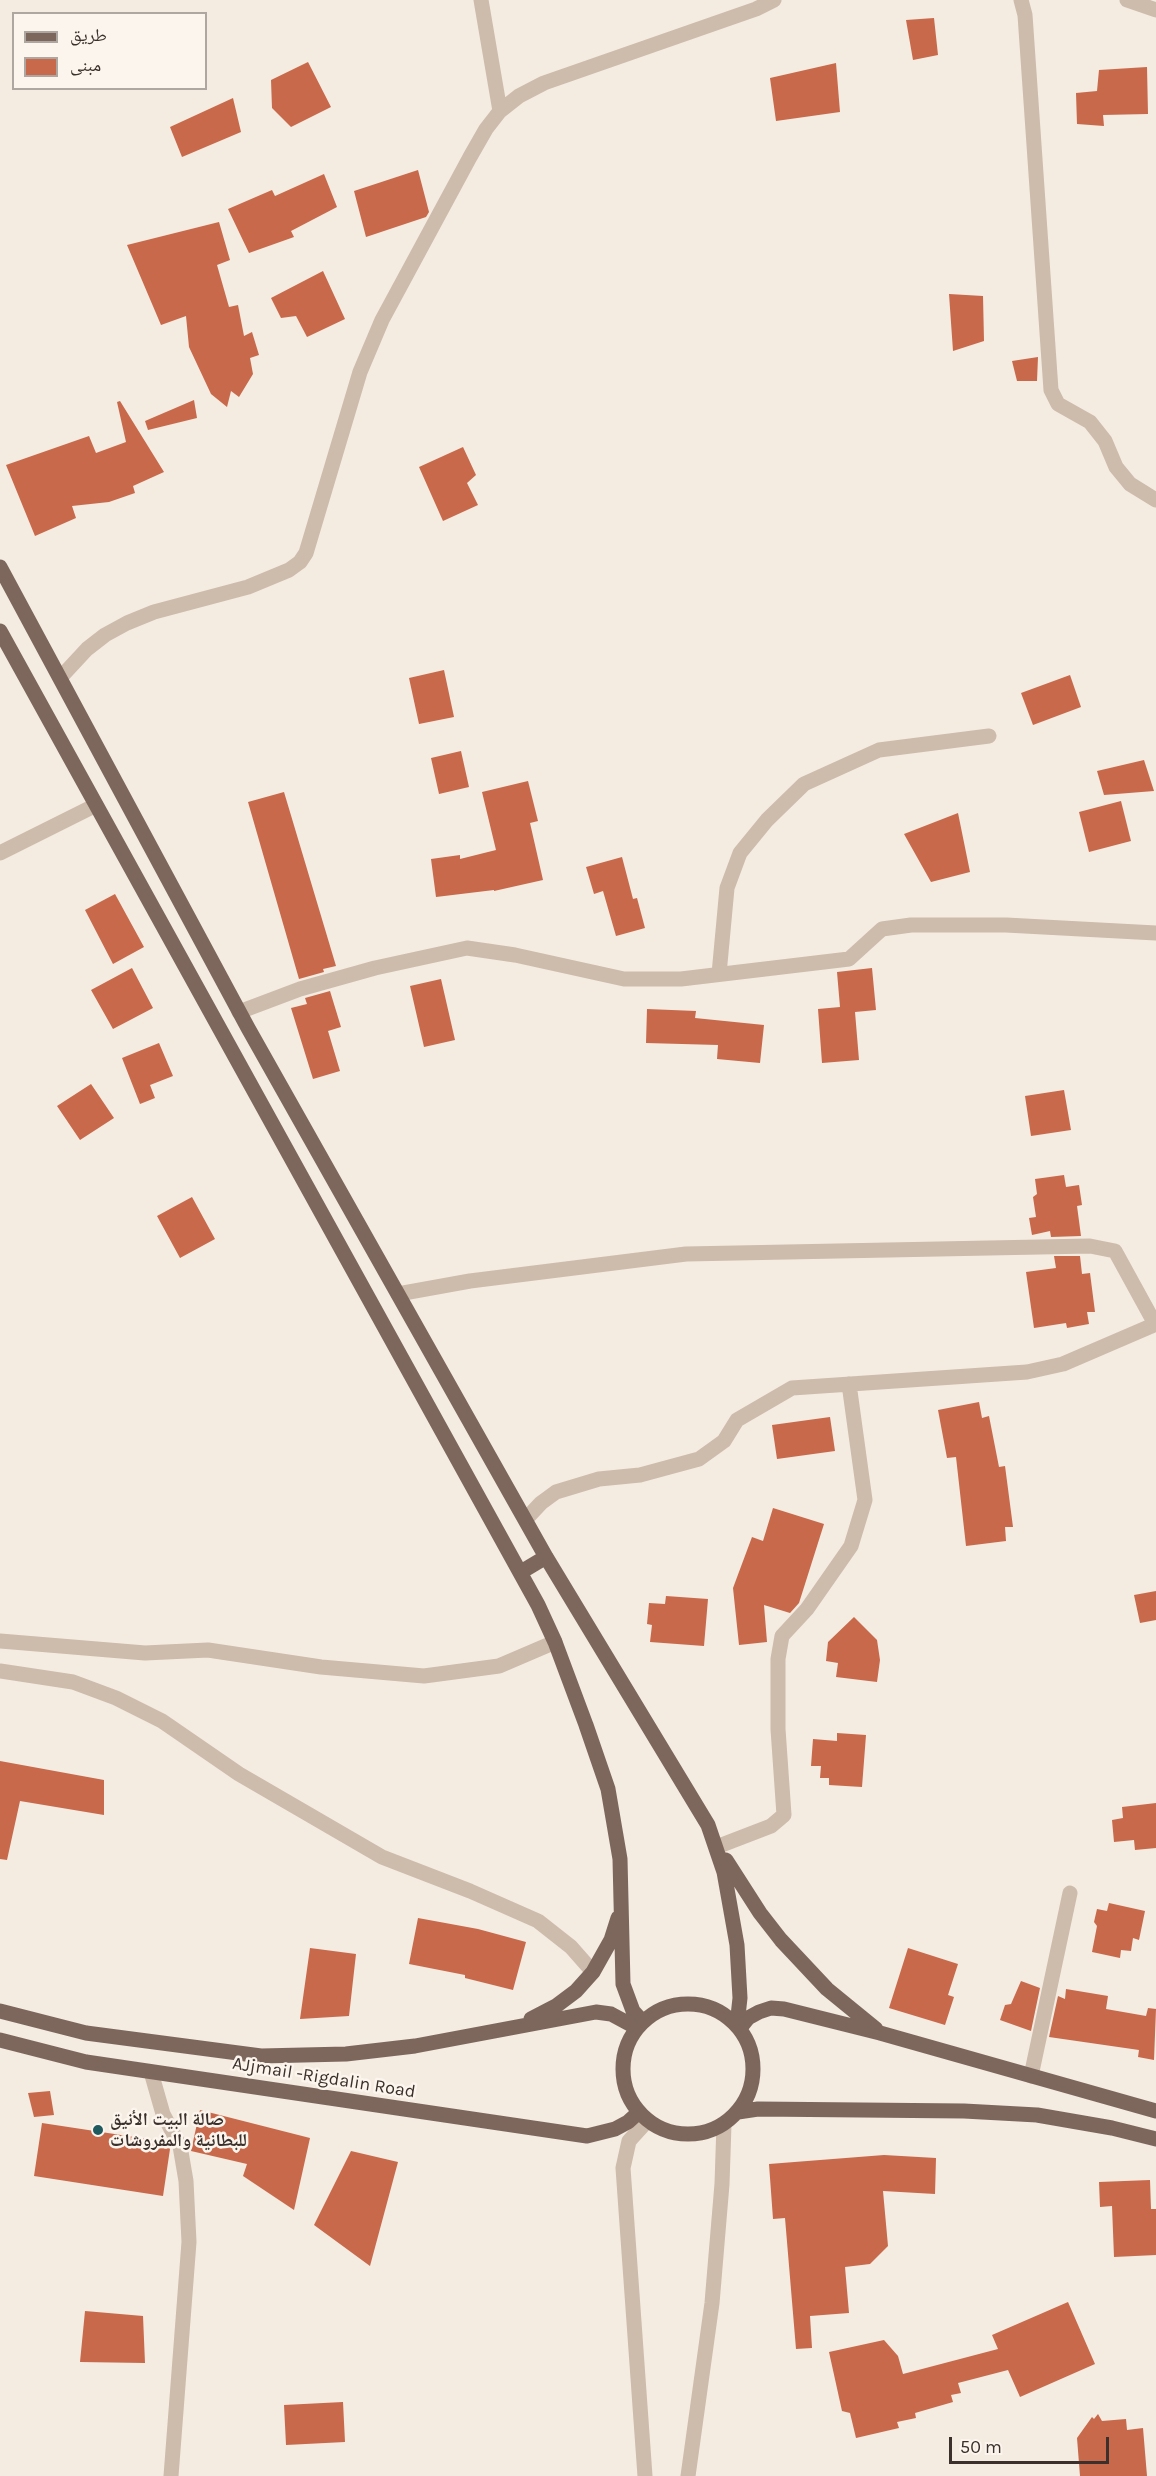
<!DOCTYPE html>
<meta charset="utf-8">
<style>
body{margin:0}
#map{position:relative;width:1156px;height:2476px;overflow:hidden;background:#f4ebe1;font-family:Karla,"Noto Naskh Arabic",sans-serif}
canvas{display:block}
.legend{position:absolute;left:12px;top:12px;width:195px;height:78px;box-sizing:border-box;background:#fbf5ee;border:2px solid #aea6a0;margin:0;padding:8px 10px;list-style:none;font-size:18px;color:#3b302b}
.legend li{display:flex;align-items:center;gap:12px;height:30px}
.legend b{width:30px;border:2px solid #aea6a0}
.scale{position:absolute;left:949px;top:2437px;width:160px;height:27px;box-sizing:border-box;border:3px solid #3b302b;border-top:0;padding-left:8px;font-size:18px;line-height:21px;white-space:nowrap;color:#3b302b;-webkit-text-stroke:4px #fbf5ee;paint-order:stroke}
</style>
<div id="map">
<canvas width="1156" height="2476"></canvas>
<ul class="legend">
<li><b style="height:8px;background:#7d675c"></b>طريق</li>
<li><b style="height:16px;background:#c8694b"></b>مبنى</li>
</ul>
<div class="scale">50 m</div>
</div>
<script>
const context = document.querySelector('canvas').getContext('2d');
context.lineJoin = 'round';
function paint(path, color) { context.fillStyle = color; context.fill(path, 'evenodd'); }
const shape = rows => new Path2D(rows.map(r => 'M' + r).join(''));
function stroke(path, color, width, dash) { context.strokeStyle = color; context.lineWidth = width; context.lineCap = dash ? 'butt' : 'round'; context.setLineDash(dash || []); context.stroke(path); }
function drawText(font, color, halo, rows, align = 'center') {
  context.font = font + ' Karla,"Noto Naskh Arabic",sans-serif'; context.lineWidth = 5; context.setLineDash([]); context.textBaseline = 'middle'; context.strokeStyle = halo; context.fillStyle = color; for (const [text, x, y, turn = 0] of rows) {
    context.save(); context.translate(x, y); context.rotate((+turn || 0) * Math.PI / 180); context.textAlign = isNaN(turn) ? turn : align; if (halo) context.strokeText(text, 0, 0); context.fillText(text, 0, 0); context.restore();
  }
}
paint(shape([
 [934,18,938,55,913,60,906,20],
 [308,62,331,107,291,127,272,108,271,80],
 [836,63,840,112,776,121,770,78],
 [1147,67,1148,114,1103,115,1104,126,1077,124,1076,93,1097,91,1099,70],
 [233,98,241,132,182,157,170,127],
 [418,170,429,212,426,217,366,237,354,191],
 [324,174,337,207,291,231,294,237,249,253,228,209,272,190,275,196],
 [219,222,230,260,217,265,229,307,238,305,244,336,252,332,259,355,250,358,253,374,239,397,231,391,227,407,211,394,189,347,186,316,161,325,127,245],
 [323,271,345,319,307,337,296,316,281,318,271,298],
 [949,294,983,296,984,341,953,351],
 [1038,357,1037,381,1017,381,1012,361],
 [194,400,197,418,148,430,145,421],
 [120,401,164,472,133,486,135,493,109,502,72,506,76,518,35,536,6,465,89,436,96,453,126,442,117,402],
 [463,447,476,475,467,483,478,505,443,521,419,467],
 [444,670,454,717,419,724,409,678],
 [1070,675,1081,707,1033,725,1021,693],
 [461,751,469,787,439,794,431,758],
 [1144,760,1154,791,1104,795,1097,771],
 [528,781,538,821,530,823,543,880,494,891,494,890,436,897,431,859,460,855,460,859,496,850,482,792],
 [284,792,336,966,323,969,324,972,299,979,248,802],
 [1121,801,1131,841,1089,852,1079,812],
 [958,813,970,872,931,882,904,834],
 [622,857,633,899,637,898,645,928,616,936,603,891,594,894,586,867],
 [115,894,144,947,113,964,85,910],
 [132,968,153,1008,113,1029,91,990],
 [872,968,876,1010,855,1012,859,1060,822,1063,818,1009,840,1007,837,972],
 [441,979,455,1040,424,1047,410,986],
 [330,991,341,1027,328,1031,340,1071,313,1079,291,1008,307,1004,305,998],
 [647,1009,696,1011,695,1018,764,1025,760,1063,717,1059,718,1045,646,1043],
 [159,1043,173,1076,150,1085,155,1098,140,1104,122,1058],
 [91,1084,114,1118,80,1140,57,1106],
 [1064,1090,1071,1130,1031,1136,1025,1096],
 [1064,1175,1066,1187,1079,1185,1082,1205,1077,1206,1081,1236,1051,1237,1050,1231,1032,1235,1029,1218,1036,1217,1033,1197,1037,1194,1035,1179],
 [192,1197,215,1239,180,1258,157,1216],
 [1054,1256,1080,1256,1082,1274,1090,1273,1095,1312,1087,1312,1089,1324,1067,1328,1066,1323,1034,1328,1026,1272,1056,1268],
 [979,1402,982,1418,989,1416,999,1467,1005,1466,1013,1527,1005,1527,1006,1541,966,1546,956,1457,947,1458,938,1410],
 [830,1417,835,1451,777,1459,772,1425],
 [773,1508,824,1524,799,1603,790,1613,764,1605,767,1642,739,1645,733,1588,752,1537,763,1541],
 [1156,1591,1156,1620,1140,1623,1134,1595],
 [666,1596,708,1599,704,1646,650,1642,652,1625,647,1624,649,1603,665,1604],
 [854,1617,877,1640,880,1660,877,1682,836,1677,838,1663,826,1661,828,1642],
 [837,1733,866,1735,862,1787,829,1785,829,1778,820,1778,821,1766,811,1766,813,1739,837,1741],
 [0,1761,104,1780,104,1815,20,1801,7,1860,0,1859],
 [1156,1803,1156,1848,1135,1850,1134,1840,1114,1842,1112,1820,1123,1818,1122,1807],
 [1109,1903,1145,1911,1139,1940,1133,1938,1131,1951,1121,1950,1120,1958,1092,1952,1097,1926,1094,1922,1097,1909,1107,1911],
 [418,1918,478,1929,526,1942,513,1990,465,1978,465,1975,409,1964],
 [310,1948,356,1954,349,2016,300,2019],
 [908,1948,958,1964,948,1995,954,1997,945,2025,889,2008],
 [1021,1981,1040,1988,1031,2031,1000,2020,1005,2005,1011,2004],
 [1066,1989,1108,1996,1106,2009,1146,2016,1148,2008,1156,2009,1154,2060,1138,2057,1139,2050,1049,2037,1058,1996,1065,1999],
 [50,2091,54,2115,34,2117,28,2093],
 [200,2110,310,2138,294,2210,243,2176,247,2164,191,2151],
 [42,2123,167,2142,170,2149,163,2196,34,2176],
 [351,2151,398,2162,370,2266,314,2225],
 [884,2155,936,2158,935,2194,883,2191,888,2246,870,2264,845,2267,849,2313,810,2316,812,2348,796,2349,785,2218,773,2219,769,2164],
 [1150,2180,1151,2209,1156,2209,1156,2255,1114,2257,1112,2206,1100,2207,1099,2182],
 [1068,2302,1095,2364,1020,2397,1008,2370,958,2383,961,2393,951,2395,953,2402,915,2413,916,2418,897,2422,899,2428,856,2438,850,2413,842,2411,829,2352,884,2340,898,2356,903,2374,998,2349,992,2335],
 [85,2311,143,2316,145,2363,80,2362],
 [343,2402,345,2442,286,2445,284,2405],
 [1098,2414,1102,2421,1126,2419,1127,2430,1143,2428,1147,2476,1080,2476,1077,2438,1092,2417,1094,2419]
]), '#c8694b');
stroke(shape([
 [481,0,500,111],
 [1021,0,1025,15,1051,390,1058,404,1090,422,1105,441,1116,467,1130,484,1156,500],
 [1127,0,1156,10],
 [61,677,87,649,105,635,127,623,154,612,248,587,289,570,300,562,306,553,360,372,382,320,470,157,486,129,500,111,519,96,544,83,756,9,774,0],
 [0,853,96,805],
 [719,974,727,888,740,853,767,820,804,784,879,750,989,736],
 [239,1012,300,989,375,968,467,948,515,955,624,979,681,979,849,959,882,929,911,925,1006,925,1156,933],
 [398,1294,470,1281,686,1254,1090,1246,1115,1251,1155,1324],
 [526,1519,541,1503,556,1492,599,1479,640,1475,699,1459,724,1441,737,1420,792,1388,1027,1372,1063,1364,1156,1324],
 [0,1641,145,1653,208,1650,321,1667,424,1676,499,1666,555,1642],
 [0,1671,73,1682,116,1698,162,1721,239,1774,382,1857,470,1891,538,1921,571,1947,593,1972],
 [719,1846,771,1826,784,1815,778,1729,778,1659,782,1636,807,1609,851,1546,865,1500,849,1384],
 [151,2072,163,2114,180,2146,186,2181,189,2242,171,2476],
 [1031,2076,1070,1893],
 [645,2476,623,2168,629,2141,648,2120],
 [688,2476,712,2303,722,2184,724,2124]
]), '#cdbbac', 15);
stroke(shape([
 [0,567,248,1028,546,1557,708,1825,724,1872,737,1945,740,1998,737,2025],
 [0,631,538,1605,555,1642,586,1725,608,1789,620,1859,623,1984,633,2011,643,2022],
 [521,1572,546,1557],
 [726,1860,760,1913,781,1940,827,1989,876,2029],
 '623 2069a65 65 0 1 1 130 0a65 65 0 1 1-130 0Z',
 [0,2011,86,2033,261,2056,346,2054,415,2046,596,2012,611,2014,637,2028],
 [531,2019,556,2006,576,1991,593,1972,611,1940,618,1918],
 [740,2028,748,2018,759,2012,771,2008,784,2009,880,2033,1156,2111],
 [0,2040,86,2062,587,2136,615,2129,628,2122,639,2112],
 [738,2112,758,2109,964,2111,1037,2115,1112,2128,1156,2139]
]), '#7d675c', 15);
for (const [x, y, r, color] of [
 [98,2130,6,"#1f5a5e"]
]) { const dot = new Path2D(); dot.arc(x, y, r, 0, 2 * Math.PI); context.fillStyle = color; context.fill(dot); stroke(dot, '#fbf5ee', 2); }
drawText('18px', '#3b302b', '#fbf5ee', [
 ["AJjmail -Rigdalin Road",324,2078,9]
]);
drawText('bold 18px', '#3b302b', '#fbf5ee', [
 ["صالة البيت الأنيق",110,2120],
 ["للبطانية والمفروشات",110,2141]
], 'left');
</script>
